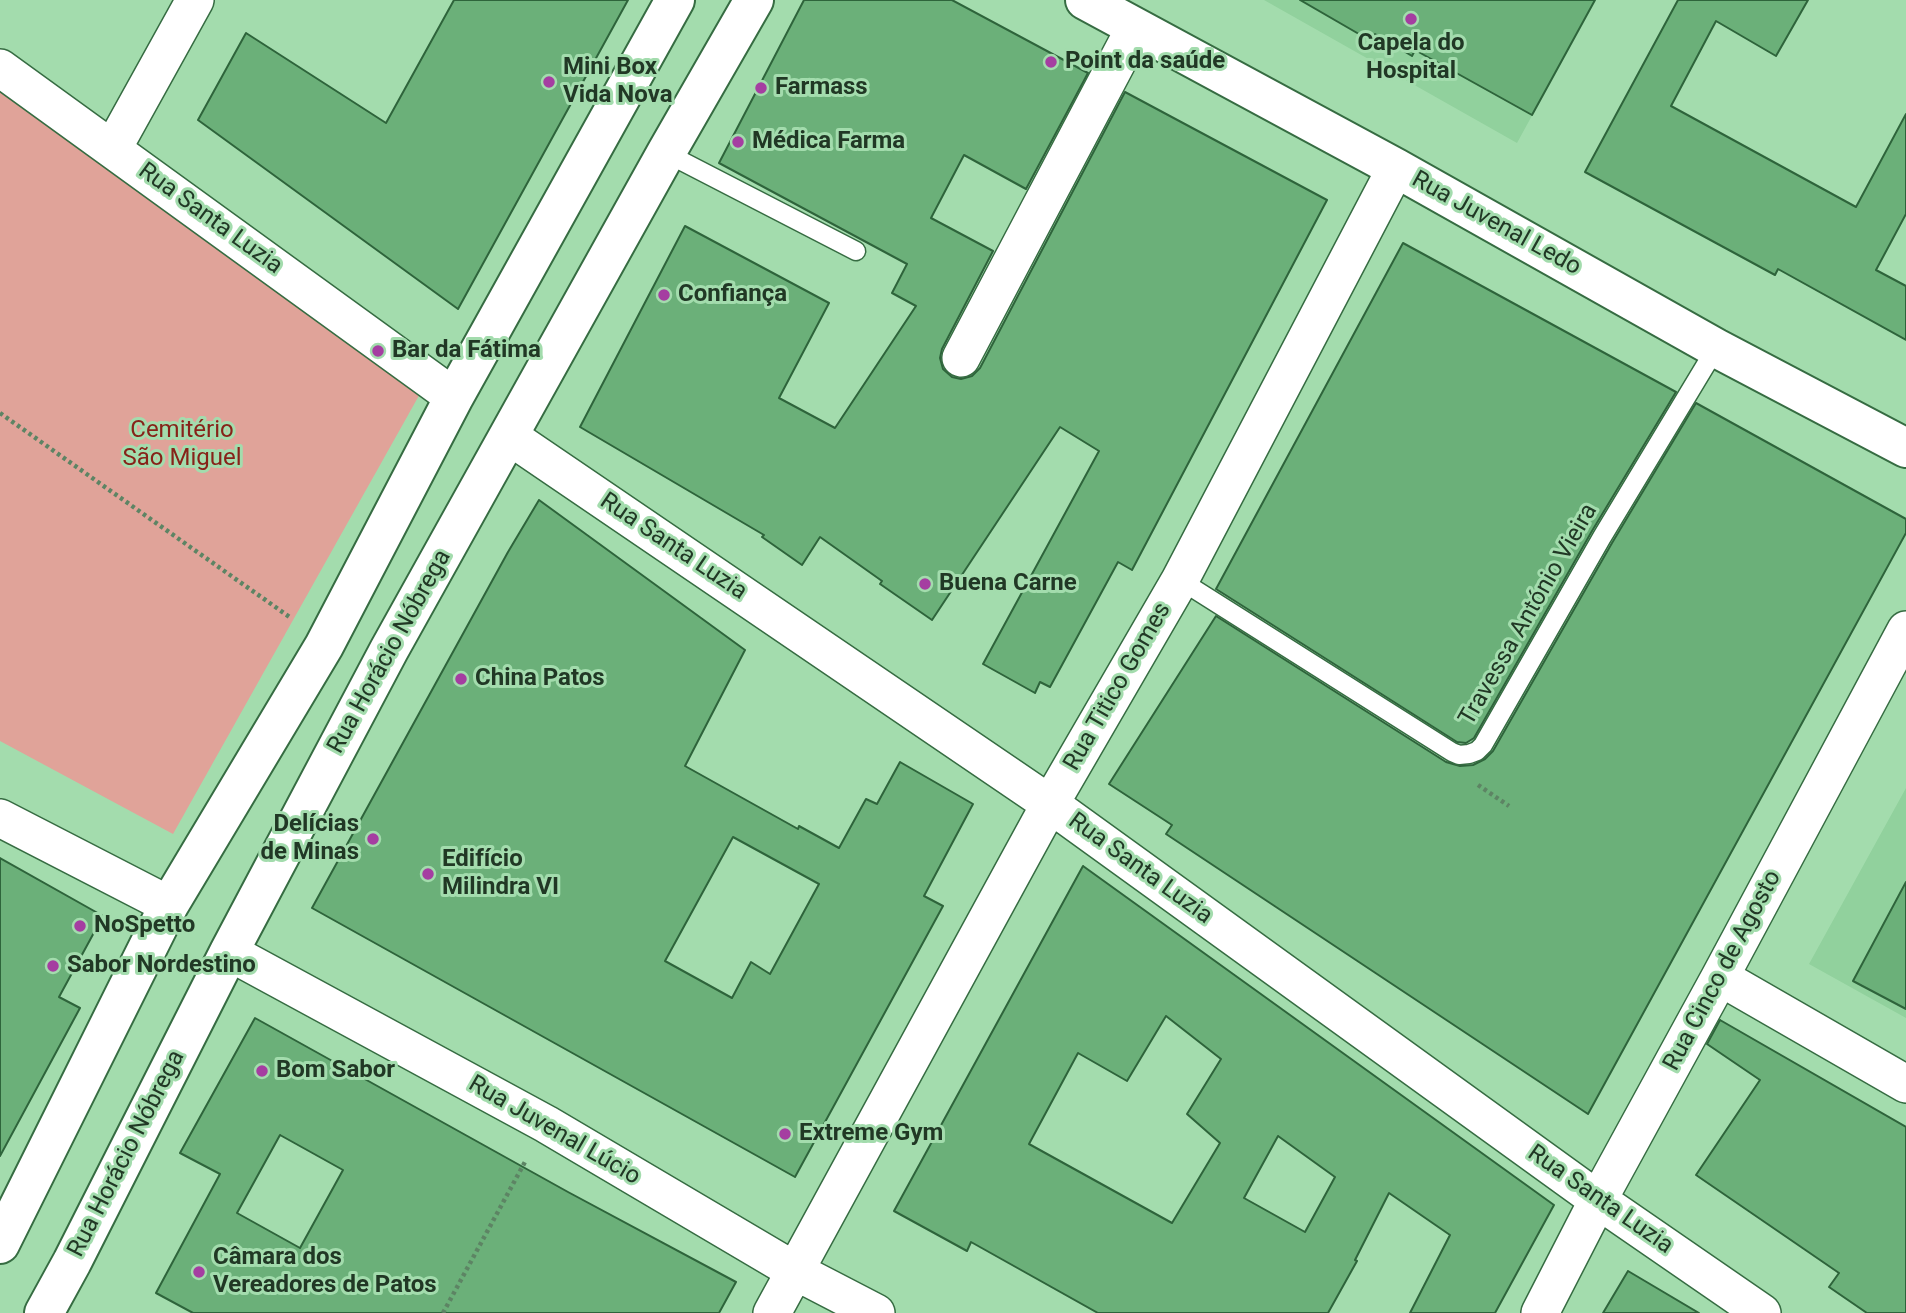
<!DOCTYPE html>
<meta charset="utf-8">
<style>
body{margin:0}
canvas{display:block;background:#a3dcad}
</style>
<canvas width="1906" height="1313"></canvas>
<script>
const context = document.querySelector('canvas').getContext('2d');
context.lineJoin = 'round';
function paint(path, color) { context.fillStyle = color; context.fill(path, 'evenodd'); }
const shape = rows => new Path2D(rows.map(r => 'M' + r).join(''));
function stroke(path, color, width, dash) { context.strokeStyle = color; context.lineWidth = width; context.lineCap = dash ? 'butt' : 'round'; context.setLineDash(dash || []); context.stroke(path); }
function drawText(font, color, halo, rows, align = 'center') {
  context.font = font + ' Roboto,sans-serif'; context.lineWidth = 6; context.setLineDash([]); context.textBaseline = 'middle'; context.strokeStyle = halo; context.fillStyle = color; for (const [text, x, y, turn = 0] of rows) {
    context.save(); context.translate(x, y); context.rotate((+turn || 0) * Math.PI / 180); context.textAlign = isNaN(turn) ? turn : align; if (halo) context.strokeText(text, 0, 0); context.fillText(text, 0, 0); context.restore();
  }
}
paint(shape([
 [1264,0,1578,0,1591,8,1517,143],
 [1906,788,1906,1018,1809,964]
]), '#91d19d');
paint(shape([
 [0,91,421,392,173,834,0,741]
]), '#e0a399');
const building = shape([
 [454,0,628,0,458,309,198,120,246,33,386,123,454,0],
 [804,0,952,0,1088,73,1026,189,964,155,931,218,993,251,942,349,940,358,943,369,952,377,961,379,972,376,980,368,1125,92,1327,200,1132,570,1118,562,1050,687,1040,682,1035,693,983,664,1099,451,1060,427,932,620,880,584,882,581,820,537,802,565,762,537,764,535,580,427,685,226,829,303,779,398,835,428,916,306,892,293,907,264,719,163,804,0],
 [1300,0,1595,0,1532,115,1415,50,1412,56,1375,34,1371,41,1300,0],
 [1678,0,1808,0,1776,56,1716,21,1671,106,1856,207,1906,114,1906,214,1876,270,1906,286,1906,340,1778,269,1775,275,1585,172,1678,0],
 [1403,243,1676,392,1592,531,1474,738,1466,743,1457,742,1216,589,1403,243],
 [1696,403,1906,519,1906,533,1588,1114,1166,834,1172,825,1109,784,1216,616,1446,762,1460,766,1473,765,1485,759,1493,751,1612,543,1696,403],
 [539,500,745,650,685,766,798,829,799,826,839,848,866,799,877,804,900,762,973,804,924,896,943,906,795,1177,312,908,508,552,539,500],
 [733,837,819,884,770,974,751,962,732,998,665,961,733,837],
 [0,858,103,916,59,997,80,1008,0,1156,0,858],
 [1083,866,1554,1205,1495,1313,1410,1313,1450,1235,1389,1193,1355,1260,1357,1261,1328,1313,1098,1313,971,1242,967,1251,894,1211,1083,866],
 [1166,1016,1221,1059,1187,1114,1220,1143,1172,1223,1029,1144,1078,1053,1127,1081,1166,1016],
 [1278,1136,1335,1177,1305,1232,1244,1198,1278,1136],
 [1906,882,1906,1009,1853,981,1906,882],
 [255,1018,568,1192,736,1282,719,1313,193,1313,156,1293,220,1174,180,1153,255,1018],
 [280,1135,343,1170,300,1248,237,1213,280,1135],
 [1720,1020,1906,1127,1906,1313,1867,1313,1829,1287,1839,1273,1696,1175,1760,1080,1707,1044,1720,1020],
 [1628,1271,1699,1313,1603,1313,1628,1271]
]);
paint(building, '#6bb079');
stroke(building, '#2e643b', 2);
const lane = shape([
 [666,153,856,251],
 [1180,580,1452,752,1459,755,1469,754,1477,751,1483,745,1602,537,1716,348]
]);
const street = shape([
 [0,68,454,397],
 [113,148,195,0],
 [961,358,1135,28],
 [509,436,1050,804,1598,1200,1762,1313],
 [0,818,169,905],
 [229,952,546,1124,795,1271,876,1313],
 [1720,977,1906,1084],
 [772,1313,1050,804,1180,580,1396,168],
 [1540,1313,1598,1200,1720,977,1906,630]
]);
const secondary = shape([
 [1085,0,1396,168,1716,348,1906,448]
]);
const primary = shape([
 [0,1244,169,905,324,646,454,397,675,0],
 [44,1313,72,1262,229,952,389,650,666,153,754,0]
]);
stroke(lane, '#366c42', 21);
stroke(street, '#366c42', 40);
stroke(secondary, '#366c42', 42);
stroke(primary, '#366c42', 42);
stroke(shape([
 [0,413,291,618],
 [1478,785,1509,806],
 [443,1313,526,1160]
]), '#5d8464', 4.5, [3.5, 3.5]);
stroke(lane, '#fff', 18);
stroke(street, '#fff', 37);
stroke(secondary, '#fff', 38);
stroke(primary, '#fff', 38);
for (const [x, y, r, color] of [
 [1411,19,7,"#a53ea1"],
 [1051,62,7,"#a53ea1"],
 [549,82,7,"#a53ea1"],
 [761,88,7,"#a53ea1"],
 [738,142,7,"#a53ea1"],
 [664,295,7,"#a53ea1"],
 [378,351,7,"#a53ea1"],
 [925,584,7,"#a53ea1"],
 [461,679,7,"#a53ea1"],
 [373,839,7,"#a53ea1"],
 [428,874,7,"#a53ea1"],
 [80,926,7,"#a53ea1"],
 [53,966,7,"#a53ea1"],
 [262,1071,7,"#a53ea1"],
 [785,1134,7,"#a53ea1"],
 [199,1272,7,"#a53ea1"]
]) { const dot = new Path2D(); dot.arc(x, y, r, 0, 2 * Math.PI); context.fillStyle = color; context.fill(dot); stroke(dot, '#a3dcad', 2.5); }
drawText('bold 24px', '#213825', '#a3dcad', [
 ["Capela do",1411,44,"center"],
 ["Hospital",1411,72,"center"],
 ["Point da saúde",1065,62],
 ["Mini Box",563,68],
 ["Vida Nova",563,96],
 ["Farmass",775,88],
 ["Médica Farma",752,142],
 ["Confiança",678,295],
 ["Bar da Fátima",392,351],
 ["Buena Carne",939,584],
 ["China Patos",475,679],
 ["Delícias",359,825,"right"],
 ["de Minas",359,853,"right"],
 ["Edifício",442,860],
 ["Milindra VI",442,888],
 ["NoSpetto",94,926],
 ["Sabor Nordestino",67,966],
 ["Bom Sabor",276,1071],
 ["Extreme Gym",799,1134],
 ["Câmara dos",213,1258],
 ["Vereadores de Patos",213,1286]
], 'left');
drawText('24px', '#213825', '#a3dcad', [
 ["Rua Santa Luzia",210,219,36],
 ["Rua Juvenal Ledo",1496,224,29],
 ["Rua Santa Luzia",673,547,34],
 ["Travessa António Vieira",1529,615,-60],
 ["Rua Horácio Nóbrega",390,652,-61],
 ["Rua Titico Gomes",1118,687,-60],
 ["Rua Santa Luzia",1140,869,36],
 ["Rua Cinco de Agosto",1723,971,-62],
 ["Rua Juvenal Lúcio",554,1131,30],
 ["Rua Horácio Nóbrega",127,1154,-63],
 ["Rua Santa Luzia",1600,1200,35]
]);
drawText('24px', '#872219', '#a3dcad', [
 ["Cemitério",182,431],
 ["São Miguel",182,459]
]);
</script>
